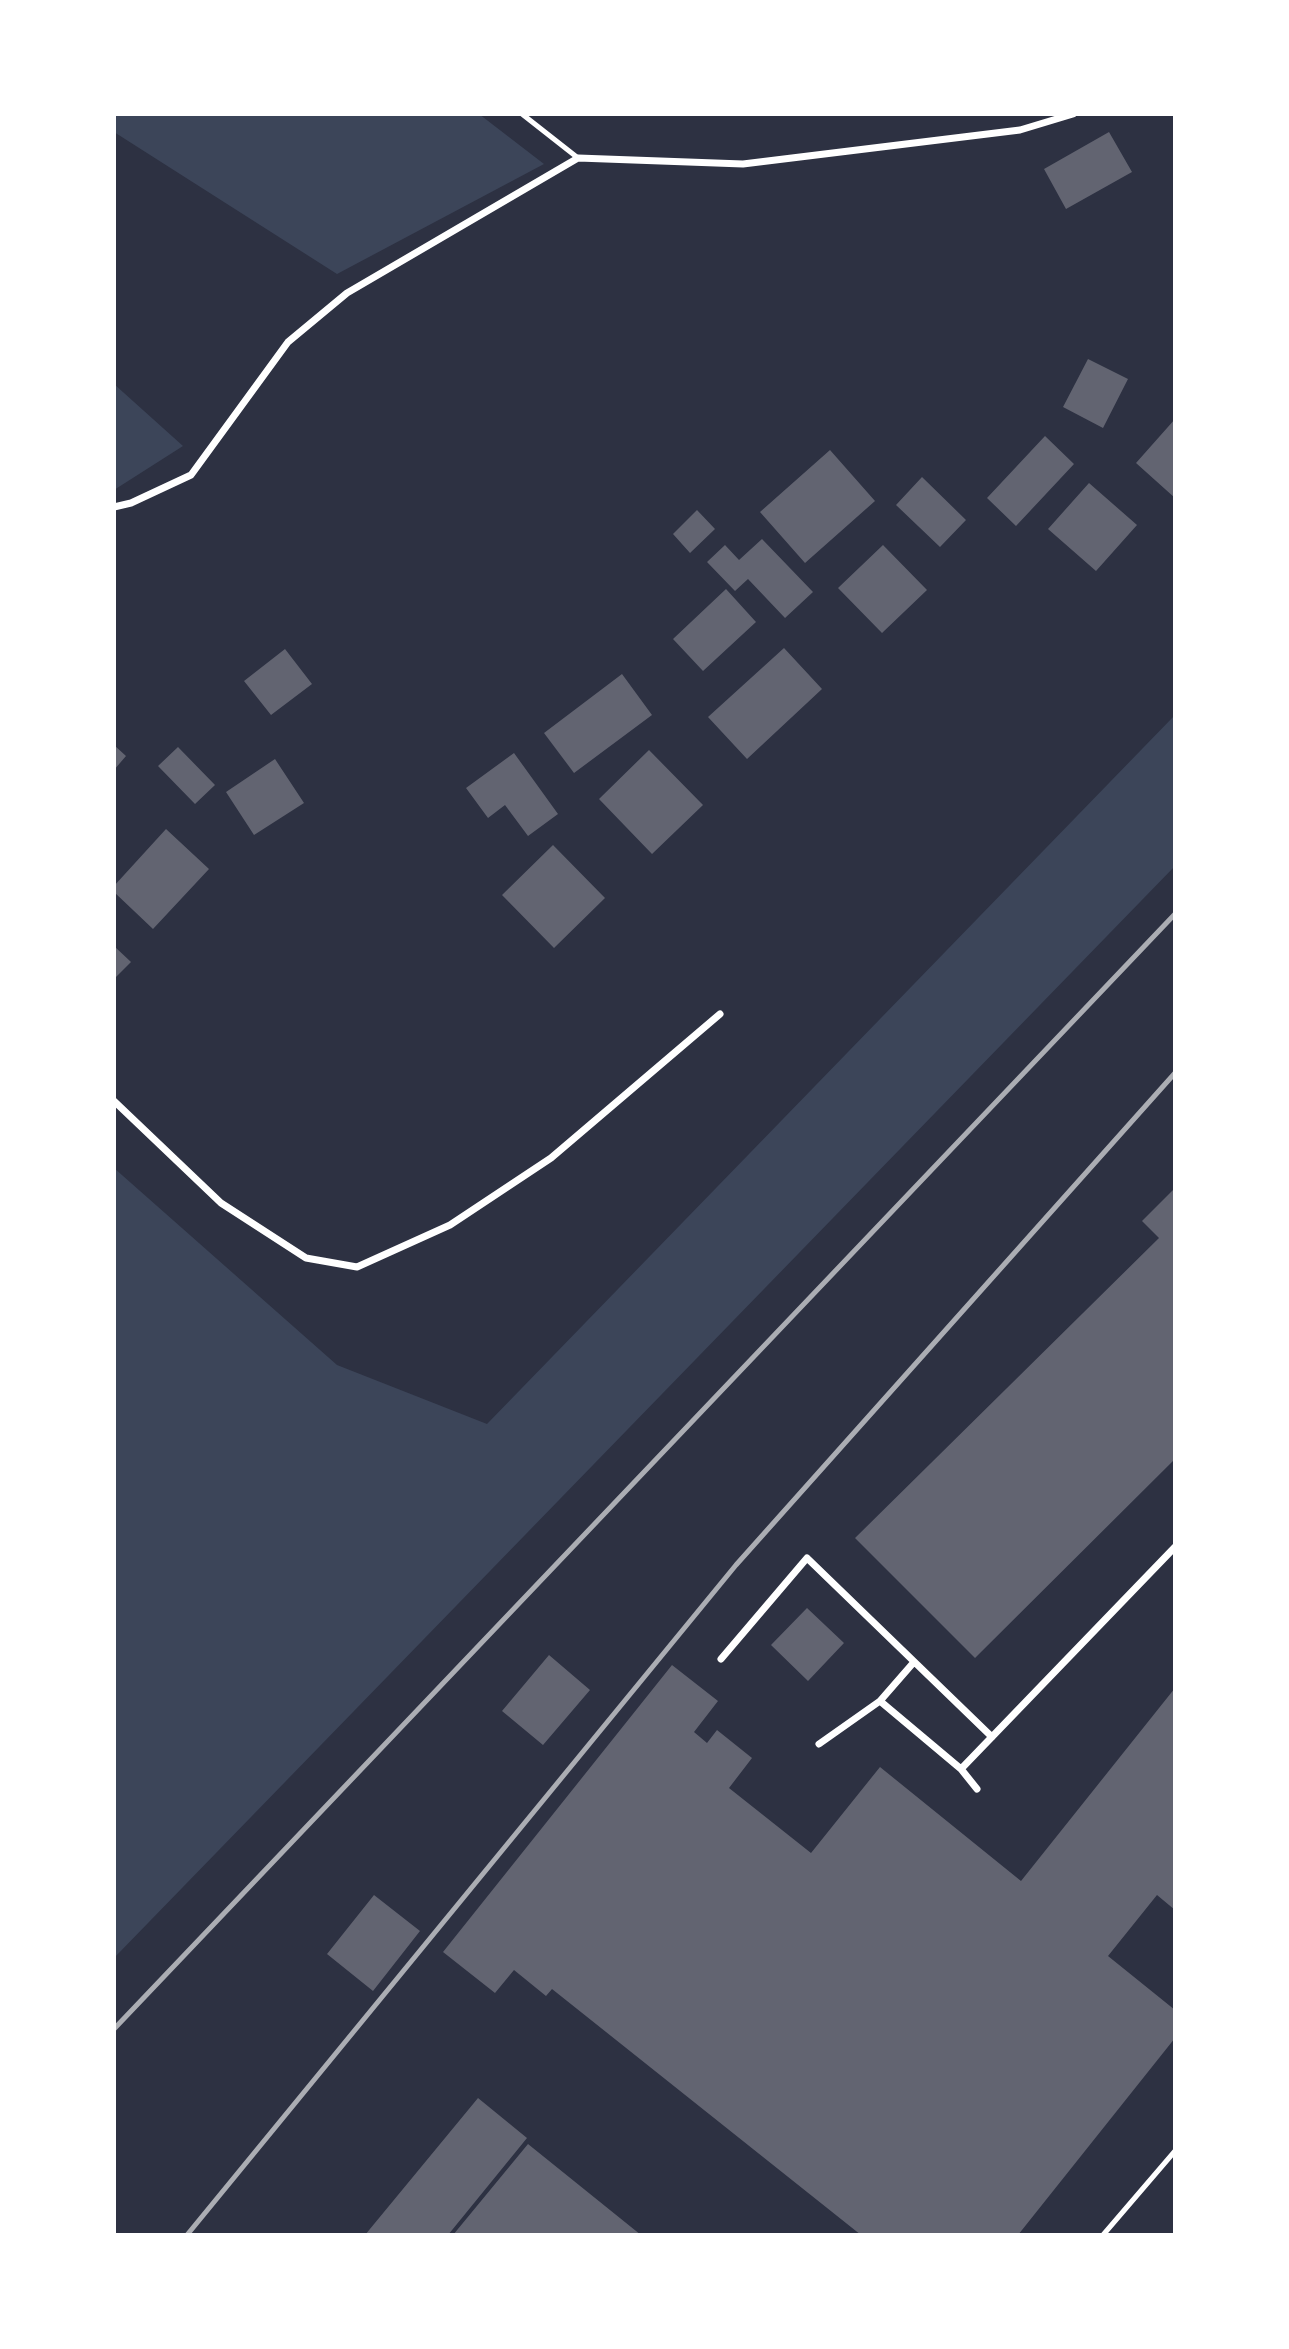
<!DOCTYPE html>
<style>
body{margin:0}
#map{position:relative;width:1289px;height:2349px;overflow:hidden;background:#2d3142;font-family:Lato,sans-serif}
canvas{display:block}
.frame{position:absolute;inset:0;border:116px solid #fff;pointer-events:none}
</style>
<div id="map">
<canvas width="1289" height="2349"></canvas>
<div class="frame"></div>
</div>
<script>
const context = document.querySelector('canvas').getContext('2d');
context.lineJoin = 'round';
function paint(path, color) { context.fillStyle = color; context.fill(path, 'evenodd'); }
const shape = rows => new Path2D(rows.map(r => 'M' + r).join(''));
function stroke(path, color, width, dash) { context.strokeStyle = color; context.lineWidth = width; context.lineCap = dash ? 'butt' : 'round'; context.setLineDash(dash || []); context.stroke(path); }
paint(shape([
 [114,114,479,114,544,164,337,274,114,132],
 [114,384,183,446,114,490],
 [1175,715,1175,866,114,1958,114,1168,337,1365,487,1424]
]), '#3c4559');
paint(shape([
 [1109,132,1132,172,1066,209,1044,169],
 [1088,359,1128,379,1103,428,1063,407],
 [1175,419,1175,498,1136,463],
 [1045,436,1074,464,1016,526,987,498],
 [830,450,875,501,805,563,760,512],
 [922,477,966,520,940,547,896,505],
 [1089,483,1137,525,1096,571,1048,529],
 [697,510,715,529,690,553,673,534],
 [762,539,813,592,785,618,748,579,735,591,707,562,725,545,739,560],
 [883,545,927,590,882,633,838,588],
 [726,589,756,622,703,671,673,639],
 [784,648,822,689,747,759,708,717],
 [285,649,312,684,271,715,244,681],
 [622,674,652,715,574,773,544,733],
 [114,745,126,756,114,770],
 [178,747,215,785,195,804,158,766],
 [649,750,703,805,652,854,599,799],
 [514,753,558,814,528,836,505,805,488,818,466,788],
 [275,759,304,803,254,835,226,792],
 [166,829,209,869,153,929,114,892,114,886],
 [553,845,605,898,554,948,502,895],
 [114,946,131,962,114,979],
 [1175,1188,1175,1459,975,1658,855,1538,1159,1238,1142,1221],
 [807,1608,844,1643,808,1681,771,1645],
 [549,1655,590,1690,543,1745,502,1711],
 [672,1665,718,1701,694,1732,707,1743,717,1730,752,1758,729,1788,811,1853,880,1767,1021,1881,1175,1688,1175,1910,1157,1895,1108,1956,1175,2010,1175,2038,1018,2235,861,2235,552,1989,546,1996,514,1970,495,1993,443,1952],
 [374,1895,420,1931,373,1991,327,1954],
 [478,2098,527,2138,448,2235,365,2235],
 [528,2144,641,2235,453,2235]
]), '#626471');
stroke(shape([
 [522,114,578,158],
 [1103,2235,1175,2151]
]), '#fff', 5);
stroke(shape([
 [114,507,131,503,191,475,288,342,347,293,578,158,743,164,1020,130,1073,114],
 [114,1101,221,1203,306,1258,357,1267,450,1225,551,1158,720,1014],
 [721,1659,807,1558,992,1737],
 [880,1701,914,1662],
 [819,1744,880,1701,961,1769],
 [977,1789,961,1769,1175,1547]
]), '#fff', 7);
stroke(shape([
 [114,2029,1175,914],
 [187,2235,736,1565,1175,1073]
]), '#abadb3', 5);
</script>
